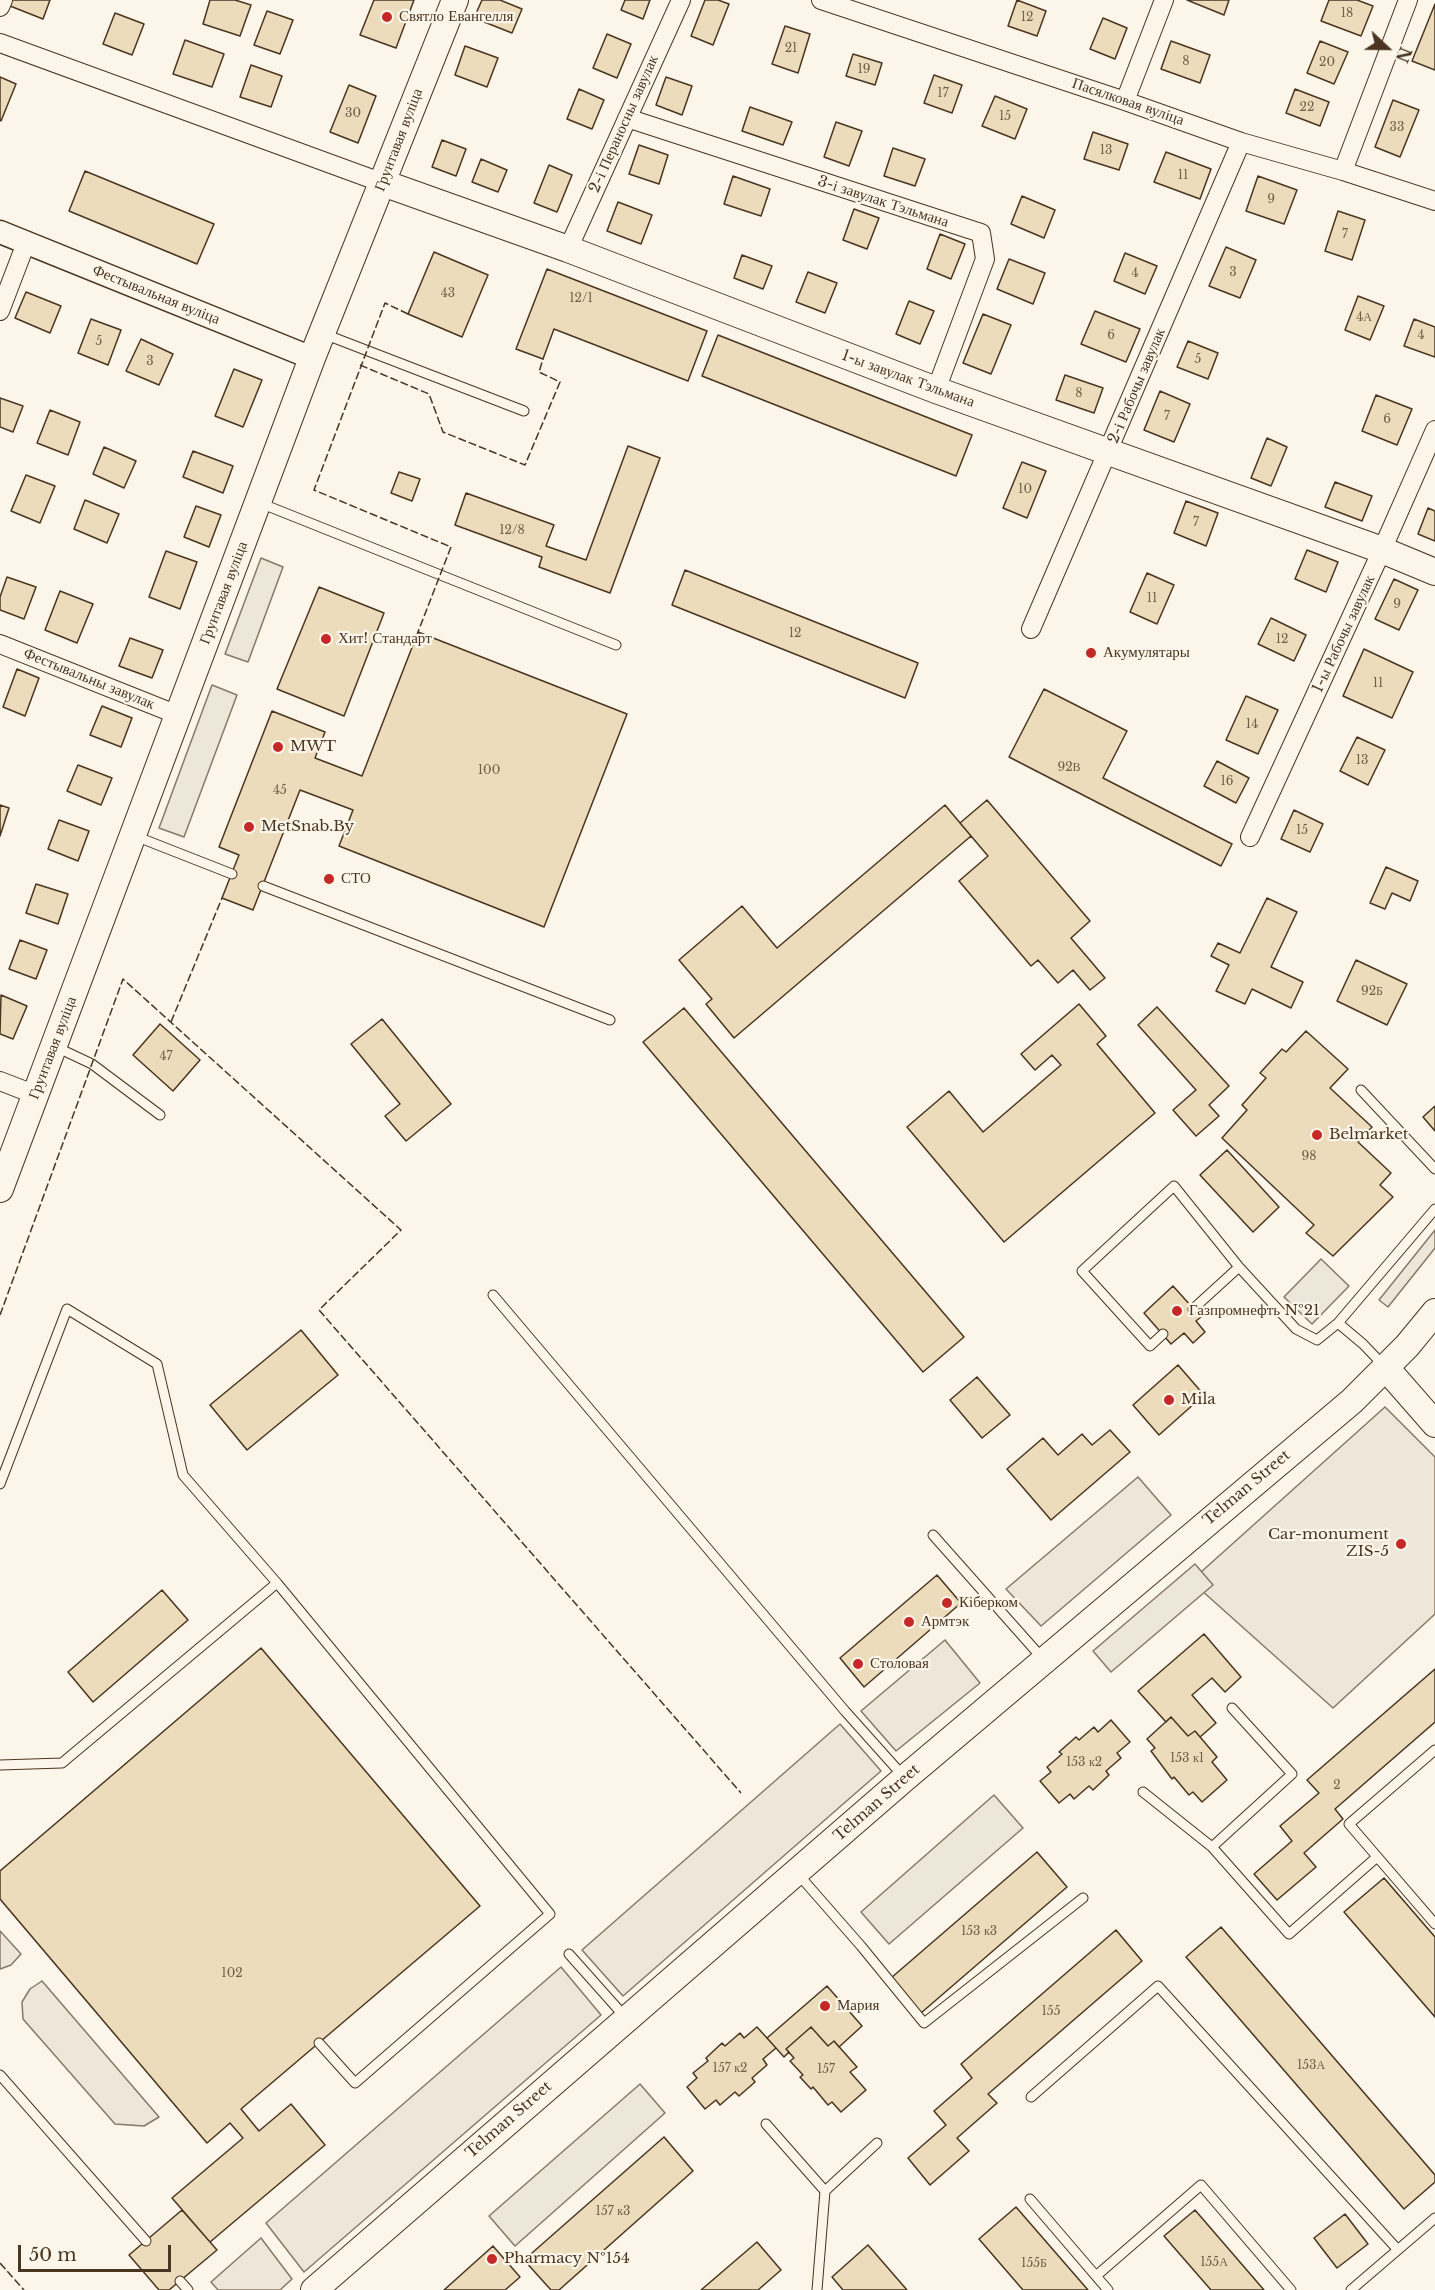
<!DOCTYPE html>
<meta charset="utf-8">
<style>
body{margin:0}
#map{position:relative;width:1435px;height:2290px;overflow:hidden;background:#fbf6e9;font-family:"Libre Baskerville",serif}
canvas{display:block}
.north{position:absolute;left:1357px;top:18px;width:60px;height:60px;-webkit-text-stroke:4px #fbf6e9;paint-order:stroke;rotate:112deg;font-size:16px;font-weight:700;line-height:24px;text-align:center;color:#4a3520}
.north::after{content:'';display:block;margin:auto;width:21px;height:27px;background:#4a3520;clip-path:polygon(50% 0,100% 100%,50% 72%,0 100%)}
.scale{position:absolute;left:18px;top:2245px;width:153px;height:27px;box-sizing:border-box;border:3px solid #4a3520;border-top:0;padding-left:8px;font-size:18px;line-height:21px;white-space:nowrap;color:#4a3520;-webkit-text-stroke:4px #fbf6e9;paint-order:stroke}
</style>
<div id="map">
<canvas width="1435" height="2290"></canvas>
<div class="north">N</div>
<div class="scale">50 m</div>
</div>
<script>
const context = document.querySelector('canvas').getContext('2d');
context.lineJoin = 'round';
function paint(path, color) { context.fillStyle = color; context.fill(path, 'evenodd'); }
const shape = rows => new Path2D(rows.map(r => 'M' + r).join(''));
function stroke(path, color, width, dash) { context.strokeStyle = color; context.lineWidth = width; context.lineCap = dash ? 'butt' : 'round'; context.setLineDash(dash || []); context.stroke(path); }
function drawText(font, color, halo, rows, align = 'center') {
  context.font = font + ' "Libre Baskerville",serif'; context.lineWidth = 4.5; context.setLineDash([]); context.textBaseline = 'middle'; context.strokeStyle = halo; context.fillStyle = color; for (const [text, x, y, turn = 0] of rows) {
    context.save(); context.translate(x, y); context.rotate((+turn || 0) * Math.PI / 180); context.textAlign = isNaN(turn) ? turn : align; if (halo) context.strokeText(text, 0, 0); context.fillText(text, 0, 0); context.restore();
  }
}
const green = shape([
 [1385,1407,1435,1457,1435,1614,1333,1708,1191,1581,1385,1407],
 [1138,1477,1171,1515,1041,1626,1006,1589,1138,1477],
 [945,1640,980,1683,896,1751,861,1711,945,1640],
 [840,1724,881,1771,623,1996,582,1950,840,1724],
 [0,1931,21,1954,11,1965,0,1969,0,1931],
 [561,1967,601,2015,304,2272,266,2223,561,1967],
 [42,1981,159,2117,144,2126,115,2124,23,2019,22,2002,30,1989,42,1981],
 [261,2238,292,2279,280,2290,218,2290,211,2282,261,2238]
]);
paint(green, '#ede6d9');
stroke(green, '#887966', 1.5);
const parking = shape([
 [261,558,283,567,248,662,225,654,261,558],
 [212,685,237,695,184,837,159,828,212,685],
 [1435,1230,1435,1248,1388,1307,1379,1300,1435,1230],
 [1321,1259,1349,1286,1312,1324,1284,1297,1321,1259],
 [1195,1564,1213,1585,1111,1672,1093,1651,1195,1564],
 [994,1795,1023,1828,889,1944,861,1912,994,1795],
 [640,2084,665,2113,515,2246,489,2216,640,2084]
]);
paint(parking, '#ede7d9');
stroke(parking, '#887966', 1.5);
const building = shape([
 [7,0,50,0,43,19,5,4,7,0],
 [210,0,235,0,251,5,240,36,203,24,210,0],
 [374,0,414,0,396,48,360,35,374,0],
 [482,0,500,0,522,9,512,33,474,18,482,0],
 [625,0,650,0,643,19,621,10,625,0],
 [705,0,718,0,729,4,713,45,691,36,705,0],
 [1017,0,1046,11,1037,36,1008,26,1017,0],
 [1187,0,1229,0,1224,15,1187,0],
 [1329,0,1357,0,1373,6,1361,36,1321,21,1329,0],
 [1435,4,1435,70,1412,61,1435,4],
 [267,11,293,20,280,54,254,45,267,11],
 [115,13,144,24,132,55,103,44,115,13],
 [1103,18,1127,28,1115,59,1090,49,1103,18],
 [785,26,810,34,798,73,772,64,785,26],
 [607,34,631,44,617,78,593,68,607,34],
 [185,40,224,54,212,87,173,74,185,40],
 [1171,41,1210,55,1200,83,1161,69,1171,41],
 [1320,41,1348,52,1334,84,1307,73,1320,41],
 [465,46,498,58,487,87,455,75,465,46],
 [853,54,882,63,875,85,846,76,853,54],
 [251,65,282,76,271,107,240,97,251,65],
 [934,75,962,85,952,113,924,103,934,75],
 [0,77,16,84,1,121,0,120,0,77],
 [666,77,692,86,682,115,656,105,666,77],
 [349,85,376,96,358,143,330,132,349,85],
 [579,89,604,100,592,129,567,119,579,89],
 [1295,89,1329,102,1320,126,1286,113,1295,89],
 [995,96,1027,109,1015,139,982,126,995,96],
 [1393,100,1419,110,1400,157,1375,147,1393,100],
 [750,107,792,122,783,145,742,131,750,107],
 [836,122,862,131,849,166,824,157,836,122],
 [1093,132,1128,144,1119,170,1084,159,1093,132],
 [442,140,466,149,456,176,432,167,442,140],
 [639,145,668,155,659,184,629,174,639,145],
 [893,148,925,159,915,186,884,176,893,148],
 [1166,152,1211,169,1200,199,1154,182,1166,152],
 [481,159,507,170,498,192,472,182,481,159],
 [549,165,572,175,557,212,534,203,549,165],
 [85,171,214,224,197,264,69,211,85,171],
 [733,176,770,189,761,216,724,204,733,176],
 [1258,176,1297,190,1284,224,1246,211,1258,176],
 [1022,196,1055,210,1044,238,1011,224,1022,196],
 [618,202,652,215,641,244,607,231,618,202],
 [854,209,879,218,867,249,843,240,854,209],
 [1338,211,1365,220,1352,260,1325,251,1338,211],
 [940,234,965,244,951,279,927,269,940,234],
 [1226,247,1256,260,1240,298,1209,286,1226,247],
 [434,252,488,275,462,337,408,314,434,252],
 [1125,253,1157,266,1145,294,1114,281,1125,253],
 [742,255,772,266,763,289,734,278,742,255],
 [1009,259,1045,273,1033,304,997,289,1009,259],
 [547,269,707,331,688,381,554,329,543,359,516,349,547,269],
 [808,272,837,283,825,313,796,302,808,272],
 [26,292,61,306,50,333,15,318,26,292],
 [1358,296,1384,306,1370,340,1345,330,1358,296],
 [909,301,934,311,920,344,896,334,909,301],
 [1095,311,1140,329,1126,362,1081,344,1095,311],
 [983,314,1011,325,991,374,963,363,983,314],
 [91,319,121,330,108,365,78,353,91,319],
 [1414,319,1435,327,1435,357,1404,346,1414,319],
 [718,335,972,435,956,476,702,376,718,335],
 [141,339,173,354,159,385,126,371,141,339],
 [1188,341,1218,353,1208,379,1177,367,1188,341],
 [234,369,262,380,243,427,215,416,234,369],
 [1065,375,1103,388,1094,413,1056,400,1065,375],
 [1160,391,1190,404,1174,442,1144,430,1160,391],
 [1376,395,1412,409,1397,445,1362,431,1376,395],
 [0,398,23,406,13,432,0,427,0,398],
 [50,410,80,422,68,455,37,443,50,410],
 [1267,438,1287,447,1271,486,1251,478,1267,438],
 [628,446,660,458,610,593,539,567,542,557,455,525,466,493,554,525,546,546,586,560,628,446],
 [104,447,136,461,124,488,93,474,104,447],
 [193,451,233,466,223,493,183,477,193,451],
 [1022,462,1046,471,1027,518,1003,508,1022,462],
 [399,472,420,479,412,501,391,493,399,472],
 [26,475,55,486,40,523,11,511,26,475],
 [1335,482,1372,496,1362,521,1325,507,1335,482],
 [85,500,119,514,107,543,74,529,85,500],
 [1186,501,1218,513,1206,546,1174,533,1186,501],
 [196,506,221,515,209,547,184,537,196,506],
 [1428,508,1435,511,1435,541,1418,534,1428,508],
 [1307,550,1338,562,1326,592,1295,579,1307,550],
 [166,551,197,562,180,609,149,597,166,551],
 [685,570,918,663,905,698,672,605,685,570],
 [1147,573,1174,585,1157,624,1130,612,1147,573],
 [7,577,36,587,24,619,0,610,0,597,7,577],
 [1394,579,1418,590,1399,630,1375,619,1394,579],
 [319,587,384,613,344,716,277,689,319,587],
 [60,591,93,604,77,643,45,630,60,591],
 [1271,618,1306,635,1294,661,1258,644,1271,618],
 [418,632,627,714,544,927,339,846,353,810,300,790,253,910,222,898,239,855,219,847,272,711,325,732,315,758,362,776,418,632],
 [130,638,163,650,152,678,119,666,130,638],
 [1364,649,1413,672,1392,718,1343,696,1364,649],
 [17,669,39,678,25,716,3,707,17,669],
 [1044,689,1127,731,1103,778,1232,844,1221,866,1009,757,1044,689],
 [1246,696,1278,710,1258,754,1226,740,1246,696],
 [102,706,132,718,121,747,90,735,102,706],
 [1357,737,1385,750,1368,785,1340,771,1357,737],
 [1217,761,1249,778,1236,803,1204,786,1217,761],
 [78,765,112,778,101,805,67,791,78,765],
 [987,800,1090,921,1071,938,1105,978,1090,990,1073,970,1058,983,1038,960,1031,966,959,881,988,856,960,823,987,800],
 [0,805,9,808,0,836,0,805],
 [945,805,971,836,734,1038,706,1004,712,999,679,960,742,906,777,948,945,805],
 [1294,810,1323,824,1310,852,1281,839,1294,810],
 [59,820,89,831,78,861,48,849,59,820],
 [1386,867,1418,881,1410,901,1392,893,1385,909,1370,903,1386,867],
 [36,884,68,894,58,924,26,913,36,884],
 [1267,898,1297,912,1271,967,1303,982,1291,1008,1252,989,1245,1004,1216,991,1229,965,1211,956,1218,943,1240,953,1267,898],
 [20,940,47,950,36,979,9,969,20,940],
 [1356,960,1407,984,1387,1025,1337,1001,1356,960],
 [1,995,27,1006,13,1039,0,1034,1,995],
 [1079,1004,1106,1036,1097,1044,1155,1113,1004,1242,907,1127,949,1091,983,1132,1061,1065,1052,1055,1035,1070,1021,1054,1079,1004],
 [1157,1007,1229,1086,1209,1105,1219,1116,1196,1136,1173,1110,1196,1090,1138,1025,1157,1007],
 [684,1008,964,1337,923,1372,643,1042,684,1008],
 [382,1019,451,1104,406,1141,385,1116,400,1104,351,1044,382,1019],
 [160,1024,200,1060,173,1091,133,1055,160,1024],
 [1306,1031,1348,1069,1330,1088,1372,1127,1358,1142,1391,1173,1380,1185,1393,1197,1333,1256,1306,1233,1314,1225,1222,1138,1247,1110,1242,1105,1266,1078,1260,1073,1282,1049,1286,1052,1306,1031],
 [1435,1106,1435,1131,1423,1117,1435,1106],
 [1227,1150,1279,1207,1253,1232,1200,1175,1227,1150],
 [1173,1286,1201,1317,1196,1321,1205,1332,1193,1343,1184,1333,1171,1344,1144,1313,1173,1286],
 [301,1330,338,1375,247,1450,210,1405,301,1330],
 [1178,1365,1204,1395,1159,1435,1133,1405,1178,1365],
 [977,1377,1010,1415,982,1438,950,1400,977,1377],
 [1110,1430,1130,1452,1051,1520,1007,1469,1043,1438,1058,1455,1082,1434,1092,1445,1110,1430],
 [937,1575,961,1603,864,1687,840,1658,937,1575],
 [162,1590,188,1620,93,1702,68,1672,162,1590],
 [1204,1634,1241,1677,1225,1692,1212,1678,1192,1695,1216,1723,1200,1737,1195,1731,1188,1736,1171,1717,1166,1722,1138,1691,1204,1634],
 [261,1648,480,1906,241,2109,259,2131,291,2104,325,2145,210,2242,172,2198,243,2138,230,2123,207,2143,0,1899,0,1871,261,1648],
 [1435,1669,1435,1722,1335,1809,1343,1819,1304,1853,1316,1867,1277,1900,1254,1874,1292,1841,1280,1826,1319,1793,1307,1780,1435,1669],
 [1171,1717,1188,1736,1195,1731,1217,1757,1212,1762,1227,1780,1202,1802,1193,1792,1189,1795,1174,1777,1172,1779,1151,1751,1155,1748,1147,1739,1171,1717],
 [1111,1720,1130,1742,1117,1753,1121,1758,1106,1771,1109,1775,1093,1790,1089,1786,1074,1799,1070,1794,1059,1803,1040,1781,1051,1772,1047,1767,1062,1754,1059,1752,1076,1737,1079,1740,1094,1727,1098,1732,1111,1720],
 [1037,1852,1067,1887,921,2013,891,1978,1037,1852],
 [1384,1878,1435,1937,1435,2017,1344,1912,1384,1878],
 [1221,1927,1435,2175,1435,2182,1404,2209,1186,1957,1221,1927],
 [1116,1930,1142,1961,988,2094,997,2103,957,2138,969,2151,930,2185,908,2158,946,2125,934,2111,972,2078,961,2064,1116,1930],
 [827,1986,862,2026,839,2047,834,2041,828,2046,811,2027,786,2049,789,2052,784,2057,767,2038,827,1986],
 [757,2027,776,2048,763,2059,767,2065,752,2078,755,2082,739,2096,735,2092,720,2105,716,2100,705,2109,687,2087,697,2078,693,2073,708,2061,706,2058,722,2043,725,2046,740,2033,744,2038,757,2027],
 [811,2027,828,2046,834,2041,857,2067,850,2072,866,2090,841,2112,832,2102,828,2105,813,2087,811,2089,800,2077,803,2075,790,2061,794,2058,786,2049,811,2027],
 [664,2137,693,2171,559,2290,551,2290,524,2260,664,2137],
 [1016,2207,1088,2290,1023,2290,979,2239,1016,2207],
 [182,2210,217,2250,169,2290,159,2290,129,2255,182,2210],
 [1195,2210,1264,2290,1211,2290,1164,2236,1195,2210],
 [1345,2214,1368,2244,1337,2268,1314,2238,1345,2214],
 [757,2242,781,2270,758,2290,701,2290,757,2242],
 [868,2245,907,2290,843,2290,832,2277,868,2245],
 [493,2246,520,2277,505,2290,444,2290,493,2246]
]);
paint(building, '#ecdcbc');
stroke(building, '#4a3520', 1.5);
const service = shape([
 [324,334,524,411],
 [260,503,616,645],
 [135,836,232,874],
 [263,886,610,1020],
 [56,1047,92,1064,160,1115],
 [1361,1090,1435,1169],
 [493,1295,845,1711,904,1777],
 [1193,1309,1239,1267],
 [1338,1323,1435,1209],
 [1163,1334,1150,1346,1082,1271,1174,1186,1239,1267,1296,1329,1317,1340,1338,1323,1363,1344,1384,1366],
 [0,1484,67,1309,157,1364,183,1475,277,1583,62,1763,0,1765],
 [933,1535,1043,1659],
 [277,1583,550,1914,355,2083,319,2043],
 [1435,1750,1349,1824,1435,1924],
 [1143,1792,1212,1847,1289,1934,1377,1857],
 [1212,1847,1292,1774,1232,1708],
 [798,1874,861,1946,924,2023,1083,1898],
 [569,1954,626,2018],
 [0,2075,146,2241],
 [1031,2097,1158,1986,1398,2250],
 [766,2124,825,2191,817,2290],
 [825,2191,877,2143],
 [1030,2199,1108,2290],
 [1096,2276,1201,2185,1291,2290],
 [180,2281,188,2290],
 [1351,2290,1435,2218]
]);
const minor = shape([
 [821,0,1125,101,1241,142,1343,171,1435,201],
 [0,7,3,0],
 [0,43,383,183],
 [1125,101,1164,0],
 [627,118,981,233,985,259,936,390],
 [1343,171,1408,0],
 [568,249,681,0],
 [0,311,26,243],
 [1031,629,1241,142],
 [0,644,178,715],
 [1250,837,1382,550,1435,430],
 [0,1081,36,1095]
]);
const tertiary = shape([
 [0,232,312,358]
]);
const secondary = shape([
 [383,183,568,249,936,390,1382,550,1435,572],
 [0,1189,312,358,455,0],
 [1386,1368,1435,1424],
 [314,2290,905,1778,1352,1401,1407,1346,1435,1312]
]);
stroke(service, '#4a3520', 11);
stroke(minor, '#4a3520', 20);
stroke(tertiary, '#4a3520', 25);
stroke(secondary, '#4a3520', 28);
stroke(service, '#fbf6e9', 9);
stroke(minor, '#fbf6e9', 18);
stroke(tertiary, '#fbf6e9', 22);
stroke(secondary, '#fbf6e9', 26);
stroke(shape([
 [408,314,385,303,314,490,451,547,418,632],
 [360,365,429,394,443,432,525,465,560,382,539,372,543,359],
 [171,1022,222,898],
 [0,1315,123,979,401,1230,319,1310,741,1793],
 [0,2263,24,2290]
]), '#4a3520', 1.5, [8, 3]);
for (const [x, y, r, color] of [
 [387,17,6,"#c62828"],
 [326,639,6,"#c62828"],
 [1091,653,6,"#c62828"],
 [278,747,6,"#c62828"],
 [249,827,6,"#c62828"],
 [329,879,6,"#c62828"],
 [1317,1135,6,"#c62828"],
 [1177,1311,6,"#c62828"],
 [1169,1400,6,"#c62828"],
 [1401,1544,6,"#c62828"],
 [947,1603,6,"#c62828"],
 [909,1622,6,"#c62828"],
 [858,1664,6,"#c62828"],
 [825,2006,6,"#c62828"],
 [492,2259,6,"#c62828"]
]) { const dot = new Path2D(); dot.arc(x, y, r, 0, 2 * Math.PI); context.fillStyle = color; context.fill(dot); stroke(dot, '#fbf6e9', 2); }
drawText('12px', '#725f47', null, [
 ["18",1347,14],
 ["12",1027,18],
 ["21",791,49],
 ["8",1186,62],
 ["20",1327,63],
 ["19",864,70],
 ["17",943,94],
 ["22",1307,108],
 ["30",353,114],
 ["15",1005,117],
 ["33",1397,128],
 ["13",1106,151],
 ["11",1183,176],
 ["9",1271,200],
 ["7",1345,235],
 ["3",1233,273],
 ["4",1135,274],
 ["43",448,294],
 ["12/1",581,299],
 ["4А",1364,318],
 ["6",1111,336],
 ["4",1421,336],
 ["5",99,342],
 ["5",1198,360],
 ["3",150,362],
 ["8",1079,394],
 ["7",1167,417],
 ["6",1387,420],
 ["10",1025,490],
 ["7",1196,523],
 ["12/8",512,531],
 ["11",1152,599],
 ["9",1397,605],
 ["12",795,634],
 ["12",1282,640],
 ["11",1378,684],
 ["14",1252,725],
 ["13",1362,761],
 ["92В",1069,768],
 ["100",489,771],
 ["16",1227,782],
 ["45",280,791],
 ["15",1302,831],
 ["92Б",1372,992],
 ["47",166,1057],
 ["98",1309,1157],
 ["153 к1",1187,1759],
 ["153 к2",1084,1763],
 ["2",1337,1786],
 ["153 к3",979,1932],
 ["102",232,1974],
 ["155",1051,2012],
 ["153А",1311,2066],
 ["157 к2",730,2069],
 ["157",826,2070],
 ["157 к3",613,2212],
 ["155А",1214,2263],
 ["155Б",1034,2264]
]);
drawText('15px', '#4a3520', '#fbf6e9', [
 ["Святло Евангелля",399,17],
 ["Хит! Стандарт",338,639],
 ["Акумулятары",1103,653],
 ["MWT",290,747],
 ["MetSnab.By",261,827],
 ["СТО",341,879],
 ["Belmarket",1329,1135],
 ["Газпромнефть №21",1189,1311],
 ["Mila",1181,1400],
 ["Car-monument",1389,1535,"right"],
 ["ZIS-5",1389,1552,"right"],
 ["Кіберком",959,1603],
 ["Армтэк",921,1622],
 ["Столовая",870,1664],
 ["Мария",837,2006],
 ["Pharmacy №154",504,2259]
], 'left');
drawText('15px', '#4a3520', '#fbf6e9', [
 ["Пасялковая вуліца",1128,102,19],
 ["2-і Пераносны завулак",624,124,-66],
 ["Грунтавая вуліца",399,140,-69],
 ["3-і завулак Тэльмана",883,202,18],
 ["Фестывальная вуліца",156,295,22],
 ["1-ы завулак Тэльмана",908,379,20],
 ["2-і Рабочы завулак",1137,386,-67],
 ["Грунтавая вуліца",224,593,-69],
 ["1-ы Рабочы завулак",1344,634,-65],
 ["Фестывальны завулак",89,679,22],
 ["Грунтавая вуліца",53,1048,-69],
 ["Telman Street",1247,1488,-40],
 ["Telman Street",877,1803,-41],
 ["Telman Street",509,2120,-41]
]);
</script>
